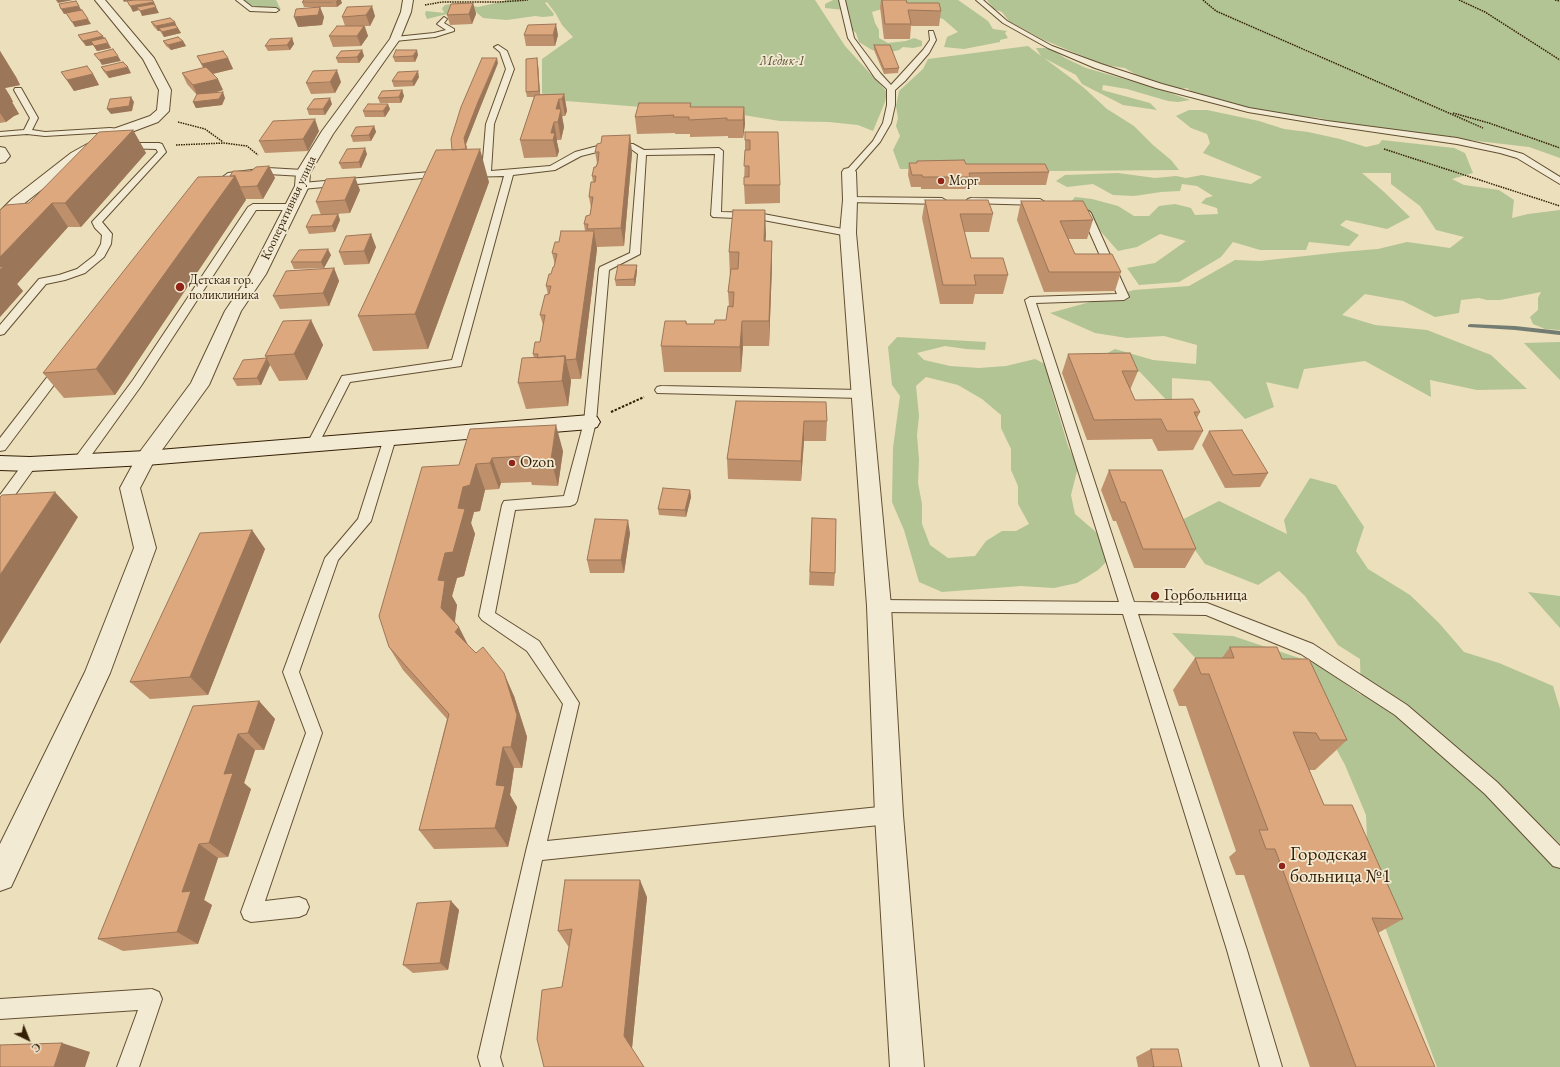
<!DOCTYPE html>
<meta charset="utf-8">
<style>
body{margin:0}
#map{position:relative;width:1560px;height:1067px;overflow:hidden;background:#ecdfbb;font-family:"EB Garamond",serif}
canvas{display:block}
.north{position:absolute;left:8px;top:1019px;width:40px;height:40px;-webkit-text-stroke:3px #f3ead3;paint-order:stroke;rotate:137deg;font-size:11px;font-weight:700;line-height:16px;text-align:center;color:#341f05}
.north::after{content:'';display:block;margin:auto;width:14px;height:18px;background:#341f05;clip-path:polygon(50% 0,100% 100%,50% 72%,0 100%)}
</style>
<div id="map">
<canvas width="1560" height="1067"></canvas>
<div class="north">С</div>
</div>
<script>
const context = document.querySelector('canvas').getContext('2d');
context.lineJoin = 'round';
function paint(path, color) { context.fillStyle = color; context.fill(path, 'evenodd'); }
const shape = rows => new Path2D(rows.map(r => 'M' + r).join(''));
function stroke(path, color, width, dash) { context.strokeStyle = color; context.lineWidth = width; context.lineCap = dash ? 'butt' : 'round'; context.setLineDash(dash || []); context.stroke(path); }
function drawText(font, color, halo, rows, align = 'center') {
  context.font = font + ' "EB Garamond",serif'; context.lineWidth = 3.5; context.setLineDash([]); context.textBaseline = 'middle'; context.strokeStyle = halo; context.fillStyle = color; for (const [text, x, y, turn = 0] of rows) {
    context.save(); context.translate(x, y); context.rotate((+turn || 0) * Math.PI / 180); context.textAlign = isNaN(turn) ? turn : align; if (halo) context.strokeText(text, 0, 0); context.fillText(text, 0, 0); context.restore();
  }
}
paint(shape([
 [240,0,276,0,281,10,261,8,242,3],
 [505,0,815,0,845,46,887,92,885,102,873,131,858,125,829,122,780,121,743,115,553,100,546,97,542,93,542,59,573,37,562,25,556,14,547,2,545,3,554,14,553,16,543,17,535,16,507,20,483,18,476,12,451,13,427,19,425,14,426,11,444,13,442,8,445,5,457,3,478,7,505,1],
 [833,0,958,0,988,21,993,29,1007,31,1005,33,1008,38,1000,40,1000,42,964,49,944,47,947,37,958,32,950,25,943,19,895,5,872,12,875,23,879,30,879,38,888,43,906,41,914,38,922,41,922,46,913,48,903,47,899,50,891,52,872,50,859,42,856,33,847,25,845,10,825,8,825,4],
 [987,0,1560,0,1560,158,1529,147,1399,132,1371,126,1334,123,1320,118,1295,116,1266,111,1224,103,1216,99,1205,98,1193,93,1187,88,1179,89,1140,77,1125,68,1104,65,1044,40,1009,21,1002,12,994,9],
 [1028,46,1041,56,1036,48,1050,48,1065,58,1086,68,1156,88,1190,100,1178,102,1168,101,1127,89,1103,85,1102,90,1150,103,1157,110,1123,105,1082,84,1076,75,1044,58,1083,87,1107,109,1134,126,1153,145,1171,160,1179,170,1052,171,1007,168,900,169,893,150,900,136,896,126,898,118,896,106,899,91,923,69,928,59],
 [1189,110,1207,110,1259,121,1284,129,1308,132,1340,139,1366,147,1379,144,1382,140,1454,148,1465,153,1473,173,1452,179,1464,185,1499,190,1514,200,1512,218,1528,214,1560,210,1560,330,1545,329,1533,324,1530,317,1538,310,1538,298,1541,292,1500,300,1487,300,1479,298,1461,300,1459,313,1435,317,1403,301,1365,294,1342,315,1375,325,1427,330,1491,355,1527,389,1477,390,1430,380,1431,397,1365,361,1304,369,1298,389,1266,382,1274,407,1245,419,1210,381,1172,378,1172,406,1140,372,1108,367,1093,361,1115,349,1153,360,1196,364,1197,345,1164,336,1127,338,1095,333,1050,313,1134,290,1189,286,1235,260,1260,261,1341,252,1378,249,1407,242,1450,248,1464,237,1436,230,1420,206,1391,184,1391,173,1362,173,1383,191,1410,217,1387,229,1346,220,1340,225,1359,235,1349,246,1309,242,1306,250,1260,250,1233,242,1221,257,1179,282,1139,285,1127,268,1155,263,1186,241,1160,234,1137,247,1118,251,1087,216,1071,202,1075,197,1092,199,1118,206,1134,216,1149,216,1159,206,1175,204,1191,208,1195,215,1218,214,1217,208,1201,203,1206,198,1213,196,1197,186,1182,184,1180,191,1161,192,1134,196,1113,195,1093,184,1067,187,1056,181,1065,175,1118,173,1155,178,1176,176,1186,178,1202,175,1251,184,1262,177,1244,170,1203,153,1210,143,1207,134,1191,128,1176,116],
 [897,337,986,342,985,350,966,349,945,346,917,353,924,360,950,366,979,368,1006,366,1035,359,1053,368,1050,385,1068,446,1078,467,1071,495,1075,514,1096,532,1109,559,1098,570,1077,583,1054,588,1021,586,942,592,919,582,904,530,892,502,893,448,900,396,892,385,888,347],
 [926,377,958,385,982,399,1001,415,1001,428,1011,449,1011,470,1018,486,1018,504,1029,524,1016,531,1002,531,986,541,975,556,948,558,930,545,922,524,922,504,918,483,919,460,917,435,919,416,916,386],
 [1560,342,1560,380,1524,343],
 [1310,478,1336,485,1364,527,1356,551,1368,569,1410,595,1439,623,1464,652,1499,663,1553,686,1560,709,1560,844,1531,816,1505,807,1560,866,1560,1067,1437,1067,1369,884,1366,815,1345,765,1313,706,1199,662,1172,633,1233,636,1317,664,1361,695,1360,659,1338,645,1305,596,1279,571,1258,585,1205,564,1176,523,1219,501,1287,534,1284,520],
 [1528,592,1560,596,1560,628]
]), '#b2c394');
paint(shape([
 [1470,324,1515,326,1560,331,1560,335,1515,330,1468,327,1468,325,1470,324]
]), '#737c72');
const lane = shape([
 [236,0,243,0,252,7,276,8,279,10,276,12,250,11,236,0],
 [839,0,845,0,854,38,881,74,891,85,923,50,930,40,929,31,933,31,936,40,929,53,905,81,895,90,895,105,891,123,880,142,852,174,849,175,845,172,873,141,883,123,887,105,887,89,875,78,848,38,839,0],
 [976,0,983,0,1007,21,1052,46,1101,64,1162,84,1249,108,1327,121,1457,138,1505,149,1523,154,1560,177,1560,184,1517,158,1500,153,1457,144,1327,125,1248,112,1156,88,1095,68,1048,48,1003,23,976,0],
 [444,17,447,19,444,23,454,29,454,31,435,37,395,41,392,39,395,37,434,33,446,30,437,24,444,17],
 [498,45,507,51,514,69,494,124,491,171,550,166,575,152,609,143,633,144,644,150,719,148,723,151,721,212,758,213,848,230,853,233,848,236,758,219,713,217,711,215,715,154,646,155,640,254,609,270,596,422,577,501,575,504,570,506,515,510,495,613,539,641,579,703,547,841,889,806,895,809,898,815,895,821,889,824,542,860,500,1057,503,1067,481,1067,478,1057,526,851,563,704,527,651,482,620,479,616,502,505,504,501,564,496,584,422,599,269,600,267,630,253,638,154,631,149,609,149,581,156,555,170,513,175,461,366,350,382,317,447,313,448,309,447,307,444,342,376,452,360,504,176,467,177,463,174,467,171,482,171,486,124,506,69,500,52,494,47,498,45],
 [15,88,21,88,38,118,32,130,45,132,110,128,121,129,125,131,121,133,110,132,45,136,27,134,0,136,0,132,24,130,30,118,14,90,15,88],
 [124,143,159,143,162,144,166,152,102,222,112,234,111,244,104,257,85,273,65,280,46,284,4,334,0,335,0,325,39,279,59,275,77,269,95,255,101,244,102,235,95,228,92,222,158,152,156,149,121,148,120,146,124,143],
 [268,168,303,170,307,173,303,176,268,174,233,177,217,189,211,189,209,187,228,173,268,168],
 [442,171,446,174,445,176,302,189,297,186,302,183,442,171],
 [850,197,942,198,947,201,942,204,847,202,845,200,847,198,850,197],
 [971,198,1040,199,1045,202,1040,205,968,203,966,201,968,199,971,198],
 [253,204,292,204,297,207,292,210,256,210,141,386,85,464,80,466,75,464,74,461,75,458,133,380,248,207,253,204],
 [1080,208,1089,211,1091,213,1129,297,1124,300,1036,303,1134,602,1207,603,1313,644,1407,705,1497,782,1560,846,1560,868,1553,866,1485,794,1395,715,1301,654,1206,615,1138,614,1247,950,1282,1067,1260,1067,1227,950,1123,614,879,612,874,610,871,606,874,602,879,600,1119,602,1025,300,1030,297,1117,294,1082,215,1075,211,1080,208],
 [62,362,66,363,68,366,66,369,5,450,0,451,0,438,58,363,62,362],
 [661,386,861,390,865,391,867,394,865,397,861,398,657,393,655,390,657,387,661,386],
 [390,434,394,435,396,438,371,521,338,560,299,672,322,733,265,901,299,897,306,900,309,907,306,914,299,917,251,922,244,919,241,912,306,733,283,672,325,558,358,519,384,438,386,435,390,434],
 [30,459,35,461,37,464,35,467,5,509,0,510,0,495,25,461,30,459],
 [152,989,159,992,162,999,139,1067,117,1067,138,1010,0,1019,0,999,152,989]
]);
const street = shape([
 [95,0,105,0,154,58,171,90,169,111,158,122,126,134,81,159,22,205,5,222,0,223,0,211,12,199,71,153,116,128,150,116,157,110,159,90,143,59,95,0],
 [403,0,413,0,411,12,400,39,333,134,310,173,309,186,266,274,241,311,209,385,154,461,140,488,156,548,110,673,11,887,0,891,0,844,85,672,134,548,120,488,139,453,191,383,225,311,250,274,295,186,296,173,322,131,390,39,401,12,403,0],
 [0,147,5,148,10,156,5,162,0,163,0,147],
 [849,168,854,169,856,172,857,200,856,233,891,606,903,815,924,1067,890,1067,875,815,867,606,840,233,843,200,842,172,844,169,849,168]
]);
const secondary = shape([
 [590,415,597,417,600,422,597,427,590,429,146,465,30,471,0,470,0,456,30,457,146,451,590,415]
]);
stroke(lane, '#624f32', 2);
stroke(street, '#624f32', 2);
stroke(secondary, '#341f05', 2);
stroke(shape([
 [1203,0,1216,11,1483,128],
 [1459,0,1485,12,1560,60],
 [1555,0,1560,1],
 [425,5,442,2,499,2,528,0],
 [1453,113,1489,123,1560,148],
 [178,122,205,129,223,142],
 [176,145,224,143,247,146,258,155],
 [1384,149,1560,206]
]), '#341f05', 1.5, [1.5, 1]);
stroke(shape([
 [611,412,644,397]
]), '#341f05', 2, [2.5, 1.5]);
paint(lane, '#f3ead3');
paint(street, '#f3ead3');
paint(secondary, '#f3ead3');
paint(shape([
 [304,0,342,3,337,7,320,7,324,17,322,25,298,27,317,7,304,7,302,2],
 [881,0,906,0,907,3,941,11,939,26,911,26,910,39,884,39,880,7],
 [473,3,476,14,472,24,450,25,447,15],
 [347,7,375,16,370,26,365,26,368,36,361,46,333,47,329,36,345,26,342,17],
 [151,22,177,27,181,33,164,37,160,31,158,31,154,27],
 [78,35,104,38,108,43,111,48,97,51,93,45,86,46,81,40],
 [524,35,558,35,555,46,526,46],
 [292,38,294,44,290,50,268,51,265,46],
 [163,41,183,41,186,46,171,50,166,46],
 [874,45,899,68,898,73,884,74,874,50],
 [362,50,364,56,359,63,338,63,336,58],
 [0,51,16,77,20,85,5,88,10,96,13,102,12,102,19,114,14,116,6,122,0,123],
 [418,55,415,62,395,62,393,57],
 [197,56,228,58,233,69,213,74,223,90,214,93,225,98,222,105,196,108,193,102,197,95,187,84,182,73,203,68],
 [498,63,480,108,466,144,467,149,489,182,428,349,373,351,358,316,452,150],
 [538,64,540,94,564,94,567,111,565,116,563,116,562,117,564,127,561,140,557,140,557,142,559,151,557,157,524,158,520,140,534,97,527,97,526,92],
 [101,67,131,73,109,78,104,72],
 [61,72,93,74,99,85,74,91],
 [419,77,414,86,394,87,392,81],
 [341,82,335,93,311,94,306,83],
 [402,90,404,96,401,103,380,103,378,98],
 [332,104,325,115,309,115,307,109],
 [691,107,744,107,745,124,743,138,728,138,728,136,690,137,690,134,675,134,675,133,637,134,635,117],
 [390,109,385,117,365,117,363,111],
 [374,126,376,132,371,141,353,142,351,136],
 [133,130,146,153,81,227,68,227,17,284,23,291,0,317,29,203],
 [319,131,308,151,265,153,259,141],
 [745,132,780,185,780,203,745,204,744,185,745,150],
 [630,135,632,153,624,246,597,247,597,249,581,379,571,379,571,381,568,406,526,409,518,383,534,358,533,354,540,342,543,325,540,315,548,295,546,286,555,265,552,253,559,242,585,231,584,224,590,215,591,208,589,197,593,182,592,176,597,163,595,152,601,143],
 [367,154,361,168,342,169,339,163],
 [917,161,966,164,1049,172,1046,185,968,185,968,189,921,189,921,187,911,187,908,175,909,163,917,163],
 [269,166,275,178,263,199,246,199,115,395,64,398,43,373,230,176],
 [360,190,350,213,321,215,316,202],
 [925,200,993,214,989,232,964,232,971,258,1008,275,1003,294,975,294,973,304,940,304,922,218],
 [1021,201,1093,220,1087,239,1068,239,1075,254,1121,272,1115,291,1044,292,1017,220],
 [338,214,340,220,335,232,309,234,306,227],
 [766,234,765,241,772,241,772,266,769,346,743,346,741,372,664,372,661,346,686,321,687,324,714,324,726,320,729,306,728,292,730,277,729,252],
 [376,247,369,264,344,265,339,252],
 [331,255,324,268,294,269,291,262],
 [637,265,637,271,635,286,616,286,615,280],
 [334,268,339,281,329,306,280,309,273,296],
 [311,320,323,345,307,380,279,381,270,365,261,385,237,386,233,379,266,358,265,356],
 [1068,354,1138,371,1130,390,1135,400,1200,412,1197,418,1203,431,1193,450,1158,451,1152,439,1087,440,1062,373],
 [736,401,827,421,826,441,804,441,801,481,728,479,727,459],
 [470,429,563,451,558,486,532,485,531,482,501,483,499,489,485,490,480,511,474,512,471,523,475,534,464,576,457,578,452,596,457,605,455,622,468,645,514,696,527,737,522,768,514,768,510,795,517,807,508,847,434,849,419,830,447,719,403,670,389,647,459,465],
 [1209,431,1268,473,1260,487,1225,488,1202,445],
 [1109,470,1196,549,1185,568,1134,568,1116,521,1113,521,1101,490],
 [690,490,691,497,686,517,659,515,658,509],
 [812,518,835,573,834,586,809,585],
 [252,530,265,549,208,695,150,699,130,682],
 [630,533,624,573,590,573,587,560],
 [1230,647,1282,659,1347,740,1315,770,1309,770,1324,805,1403,919,1378,933,1435,1067,1310,1067,1244,875,1236,875,1229,857,1236,851,1186,706,1179,706,1173,690,1195,658,1222,658],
 [259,701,275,719,264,750,255,750,244,783,251,789,228,857,218,858,204,900,212,905,198,944,123,951,98,939],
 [647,897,632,1048,562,987,569,946,568,946,558,931],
 [451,901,459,910,448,970,413,973,403,965],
 [1151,1049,1182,1067,1138,1067,1136,1057]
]), '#bf906c');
paint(shape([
 [56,0,73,0,58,3],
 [123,0,133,0,124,2],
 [338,0,341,0,342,3,337,7,336,2],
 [154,2,156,7,137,7,139,10,133,12,130,6],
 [473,3,476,14,472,24,469,14],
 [79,6,82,11,64,14,61,9],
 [372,6,375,16,370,26,366,15],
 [156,7,159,13,142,16,140,11],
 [320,7,324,17,322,25,298,27,294,17],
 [88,19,91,24,75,27,72,22],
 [175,22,177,27,159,28,160,31,158,31,156,26],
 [556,24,558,35,555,46,553,35],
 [364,26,368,36,361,46,357,36],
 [178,28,181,33,164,37,162,32],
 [103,36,106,42,91,41,93,45,86,46,83,41],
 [292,38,294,44,290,50,287,45],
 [183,41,186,46,171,50,168,45],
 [108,43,111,48,97,51,94,46],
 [362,50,364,56,359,63,357,57],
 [417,50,418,55,415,62,413,56],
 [0,51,16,77,20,85,5,88,10,96,13,102,12,102,19,114,14,116,6,122,0,113],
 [118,56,121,61,102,65,99,60],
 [228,58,233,69,207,75,202,64],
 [497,58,498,63,480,108,466,144,470,164,464,138,478,102],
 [537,58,538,64,540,96,539,91],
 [128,67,131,73,109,78,106,72],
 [337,70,341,82,335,93,330,82],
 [418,71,419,77,414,86,412,81],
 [93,74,99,85,74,91,67,80],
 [218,79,223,90,198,97,193,85],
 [402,90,404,96,401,103,399,97],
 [223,92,225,98,222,105,196,108,193,102],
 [564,94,567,111,565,116,562,99],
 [131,97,134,102,132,111,111,114,107,109],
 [330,98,332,104,325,115,323,109],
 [559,99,564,127,561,140,558,122,556,109],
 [388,104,390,109,385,117,383,111],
 [744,107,745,124,743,138,743,120],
 [315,119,319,131,308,151,303,139],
 [554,122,557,140,557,142,559,151,557,157,553,140,551,133],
 [374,126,376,132,371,141,369,135],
 [133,130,146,153,81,227,65,203],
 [630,135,632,153,624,246,621,228],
 [365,148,367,154,361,168,359,162],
 [480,149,489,182,428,349,415,314],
 [269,166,275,178,263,199,257,186],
 [235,176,246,200,115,395,96,369],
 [355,177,360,190,350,213,345,200],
 [52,203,68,227,17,284,23,291,0,317,0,257],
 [765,210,766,234,764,266,764,241],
 [338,214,340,220,335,232,332,226],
 [594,231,597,249,581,379,576,359],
 [371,234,376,247,369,264,364,251],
 [772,241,772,266,769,346,769,321],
 [328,249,331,255,324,268,321,262],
 [637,265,637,271,635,286,634,279],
 [334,268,339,281,329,306,323,293],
 [311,320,323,345,307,380,294,354],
 [742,321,743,346,741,372,740,347],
 [565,356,571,381,568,406,562,381],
 [267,359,270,365,261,385,257,378],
 [804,421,804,441,801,481,801,461],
 [556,425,563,451,558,486,551,460],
 [492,458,501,483,499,489,490,463],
 [476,464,485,490,480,511,474,512,471,523,475,534,464,576,457,578,452,596,457,605,453,632,441,608,438,580,463,487],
 [690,490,691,497,686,517,685,510],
 [55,492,78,517,0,644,0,575],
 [628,520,630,533,624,573,621,560],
 [252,530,265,549,208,695,190,677],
 [459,627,471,651,455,632],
 [504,673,514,696,527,737,522,768,511,747],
 [259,701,275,719,264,750,248,733],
 [238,734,255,750,244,783,251,789,228,857,209,843,224,774],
 [503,747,514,768,510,795,517,807,508,847,495,828,496,785],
 [199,844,218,858,204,900,212,905,198,944,177,932,182,892],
 [640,880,647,897,632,1048,624,1036],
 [451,901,459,910,448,970,440,963],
 [62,1043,90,1052,85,1067,54,1067]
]), '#9b7658');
const building = shape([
 [135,0,152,0,154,2,130,6,127,1,135,0],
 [304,0,338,0,336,2,302,2,304,0],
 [882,0,906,0,907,3,939,3,941,11,908,10,911,24,885,24,882,0],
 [76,1,79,6,61,9,59,4,76,1],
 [473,3,469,14,447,15,451,4,473,3],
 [154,4,156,7,140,11,137,7,154,4],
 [372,6,366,15,342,17,347,7,372,6],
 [320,7,318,15,294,17,296,9,320,7],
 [82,10,88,19,72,22,66,13,82,10],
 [170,18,175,22,156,26,151,22,170,18],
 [556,24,553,35,524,35,528,25,556,24],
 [175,25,178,28,162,32,159,28,175,25],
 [337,26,364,26,357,36,329,36,337,26],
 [97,31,103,36,83,41,78,35,97,31],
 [178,37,183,41,168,45,163,41,178,37],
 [105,38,108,43,94,46,91,41,105,38],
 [292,38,287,45,265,46,270,39,292,38],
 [874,45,890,45,899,68,884,69,874,45],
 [113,49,118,56,99,60,94,54,113,49],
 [362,50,357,57,336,58,341,51,362,50],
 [396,50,417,50,413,56,393,57,396,50],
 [223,51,228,58,202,64,197,56,223,51],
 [482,58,497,58,478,102,464,138,466,149,452,150,451,139,461,107,482,58],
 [537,58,539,91,526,92,526,59,537,58],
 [123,62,128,67,106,72,101,67,123,62],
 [87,66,93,74,67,80,61,72,87,66],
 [206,67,218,79,193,85,182,73,206,67],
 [337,70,330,82,306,83,313,71,337,70],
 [418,71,412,81,392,81,398,72,418,71],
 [402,90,399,97,378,98,382,91,402,90],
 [223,92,219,99,193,102,197,94,223,92],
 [564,94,562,99,559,99,556,109,561,109,558,122,554,122,551,133,555,133,553,140,520,140,535,95,564,94],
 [131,97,129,106,107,109,110,99,131,97],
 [330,98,323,109,307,109,314,99,330,98],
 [639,103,691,103,690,107,744,107,743,120,727,120,727,118,689,120,689,117,673,117,674,115,635,117,639,103],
 [368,104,388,104,383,111,363,111,368,104],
 [315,119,303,139,259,141,273,121,315,119],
 [374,126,369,135,351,136,356,127,374,126],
 [133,130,65,203,52,203,0,257,0,210,6,205,29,203,99,132,133,130],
 [745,132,778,132,780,185,744,185,744,177,749,177,749,166,744,166,745,150,750,150,750,140,745,140,745,132],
 [630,135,621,228,587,229,588,224,584,224,586,216,590,215,593,197,589,197,591,182,595,182,596,176,592,176,594,167,596,167,598,162,599,152,595,152,597,144,601,143,602,136,630,135],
 [365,148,359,162,339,163,347,149,365,148],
 [480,149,415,314,358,316,436,150,480,149],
 [964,160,966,164,1045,164,1049,172,969,173,970,177,923,177,922,175,912,175,909,163,917,163,917,161,964,160],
 [269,166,257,186,240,187,235,176,230,176,233,171,251,171,256,167,269,166],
 [235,176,96,369,43,373,198,177,235,176],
 [355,177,345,200,316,202,326,179,355,177],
 [925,200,988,200,993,214,960,214,971,258,1003,258,1008,275,974,275,976,285,943,285,925,200],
 [1021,201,1083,201,1093,220,1060,221,1075,254,1112,254,1121,272,1049,272,1021,201],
 [733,210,765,210,764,241,772,241,769,321,742,321,740,347,661,346,665,321,686,321,686,324,714,324,715,320,726,320,728,306,733,307,734,292,728,292,731,269,738,269,739,252,729,252,733,210],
 [338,214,332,226,306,227,312,215,338,214],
 [561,231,594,231,576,359,566,360,565,356,537,358,538,354,533,354,535,342,540,342,545,315,540,315,545,295,549,294,551,286,546,286,549,274,551,274,553,267,554,267,557,254,552,253,555,242,559,242,561,231],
 [371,234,364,251,339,252,346,236,371,234],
 [328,249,321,262,291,262,299,250,328,249],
 [618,265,637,265,634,279,615,280,618,265],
 [4,266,0,270,0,267,4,266],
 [334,268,323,293,273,296,286,271,334,268],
 [311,320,294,354,265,356,283,321,311,320],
 [1130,353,1138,371,1122,371,1135,400,1193,399,1200,412,1194,412,1203,431,1167,431,1161,419,1094,420,1068,354,1130,353],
 [565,356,562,381,518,383,522,358,565,356],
 [267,358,257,378,233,379,243,360,267,358],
 [736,401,826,402,827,421,804,421,801,461,727,459,736,401],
 [556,425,551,460,524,460,525,456,492,458,490,463,476,464,470,485,463,487,458,508,465,509,453,552,445,553,438,580,445,581,441,608,459,627,455,632,476,653,483,647,504,673,517,715,511,747,503,747,496,785,505,786,495,828,419,830,449,714,389,647,379,616,422,467,459,465,470,429,556,425],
 [1242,430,1268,473,1233,475,1209,431,1242,430],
 [1109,470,1162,470,1196,549,1143,549,1125,502,1121,502,1109,470],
 [663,488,690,490,685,510,658,509,663,488],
 [55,492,0,575,0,497,2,495,55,492],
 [812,518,836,519,835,573,810,572,812,518],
 [595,519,628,520,621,560,587,560,595,519],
 [252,530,190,677,130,682,200,533,252,530],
 [1230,647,1277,647,1282,659,1309,659,1347,740,1320,740,1316,733,1293,732,1324,805,1352,805,1403,919,1372,918,1435,1067,1356,1067,1275,849,1266,849,1259,830,1268,830,1209,674,1201,674,1195,658,1234,658,1230,647],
 [259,701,248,733,238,734,224,774,233,773,209,843,199,844,182,892,191,891,177,932,98,939,193,706,259,701],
 [565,880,640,880,624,1036,644,1067,544,1067,537,1039,542,990,562,987,572,929,558,931,565,880],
 [451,901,440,963,403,965,417,903,451,901],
 [62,1043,54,1067,0,1067,0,1045,62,1043],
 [1151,1049,1178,1049,1182,1067,1152,1067,1154,1067,1151,1049]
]);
paint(building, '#dea87e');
stroke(building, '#9b7658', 1);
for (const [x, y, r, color] of [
 [941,181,4,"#8f2418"],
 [180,287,5,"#8f2418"],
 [512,463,4,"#8f2418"],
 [1155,596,5,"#8f2418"],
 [1282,866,4,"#8f2418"]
]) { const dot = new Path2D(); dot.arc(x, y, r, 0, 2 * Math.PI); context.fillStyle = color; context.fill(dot); stroke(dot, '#f3ead3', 1.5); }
drawText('italic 13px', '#5a5030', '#f3ead3', [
 ["Медик-1",782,61]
]);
drawText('13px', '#341f05', '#f3ead3', [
 ["Морг",949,181],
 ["Детская гор.",189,280],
 ["поликлиника",189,295]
], 'left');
drawText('13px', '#341f05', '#f3ead3', [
 ["Кооперативная улица",289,208,-65]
]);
drawText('16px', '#341f05', '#f3ead3', [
 ["Ozon",520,463],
 ["Горбольница",1164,596]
], 'left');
drawText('19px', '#341f05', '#f3ead3', [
 ["Городская",1290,855],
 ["больница №1",1290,877]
], 'left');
</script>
